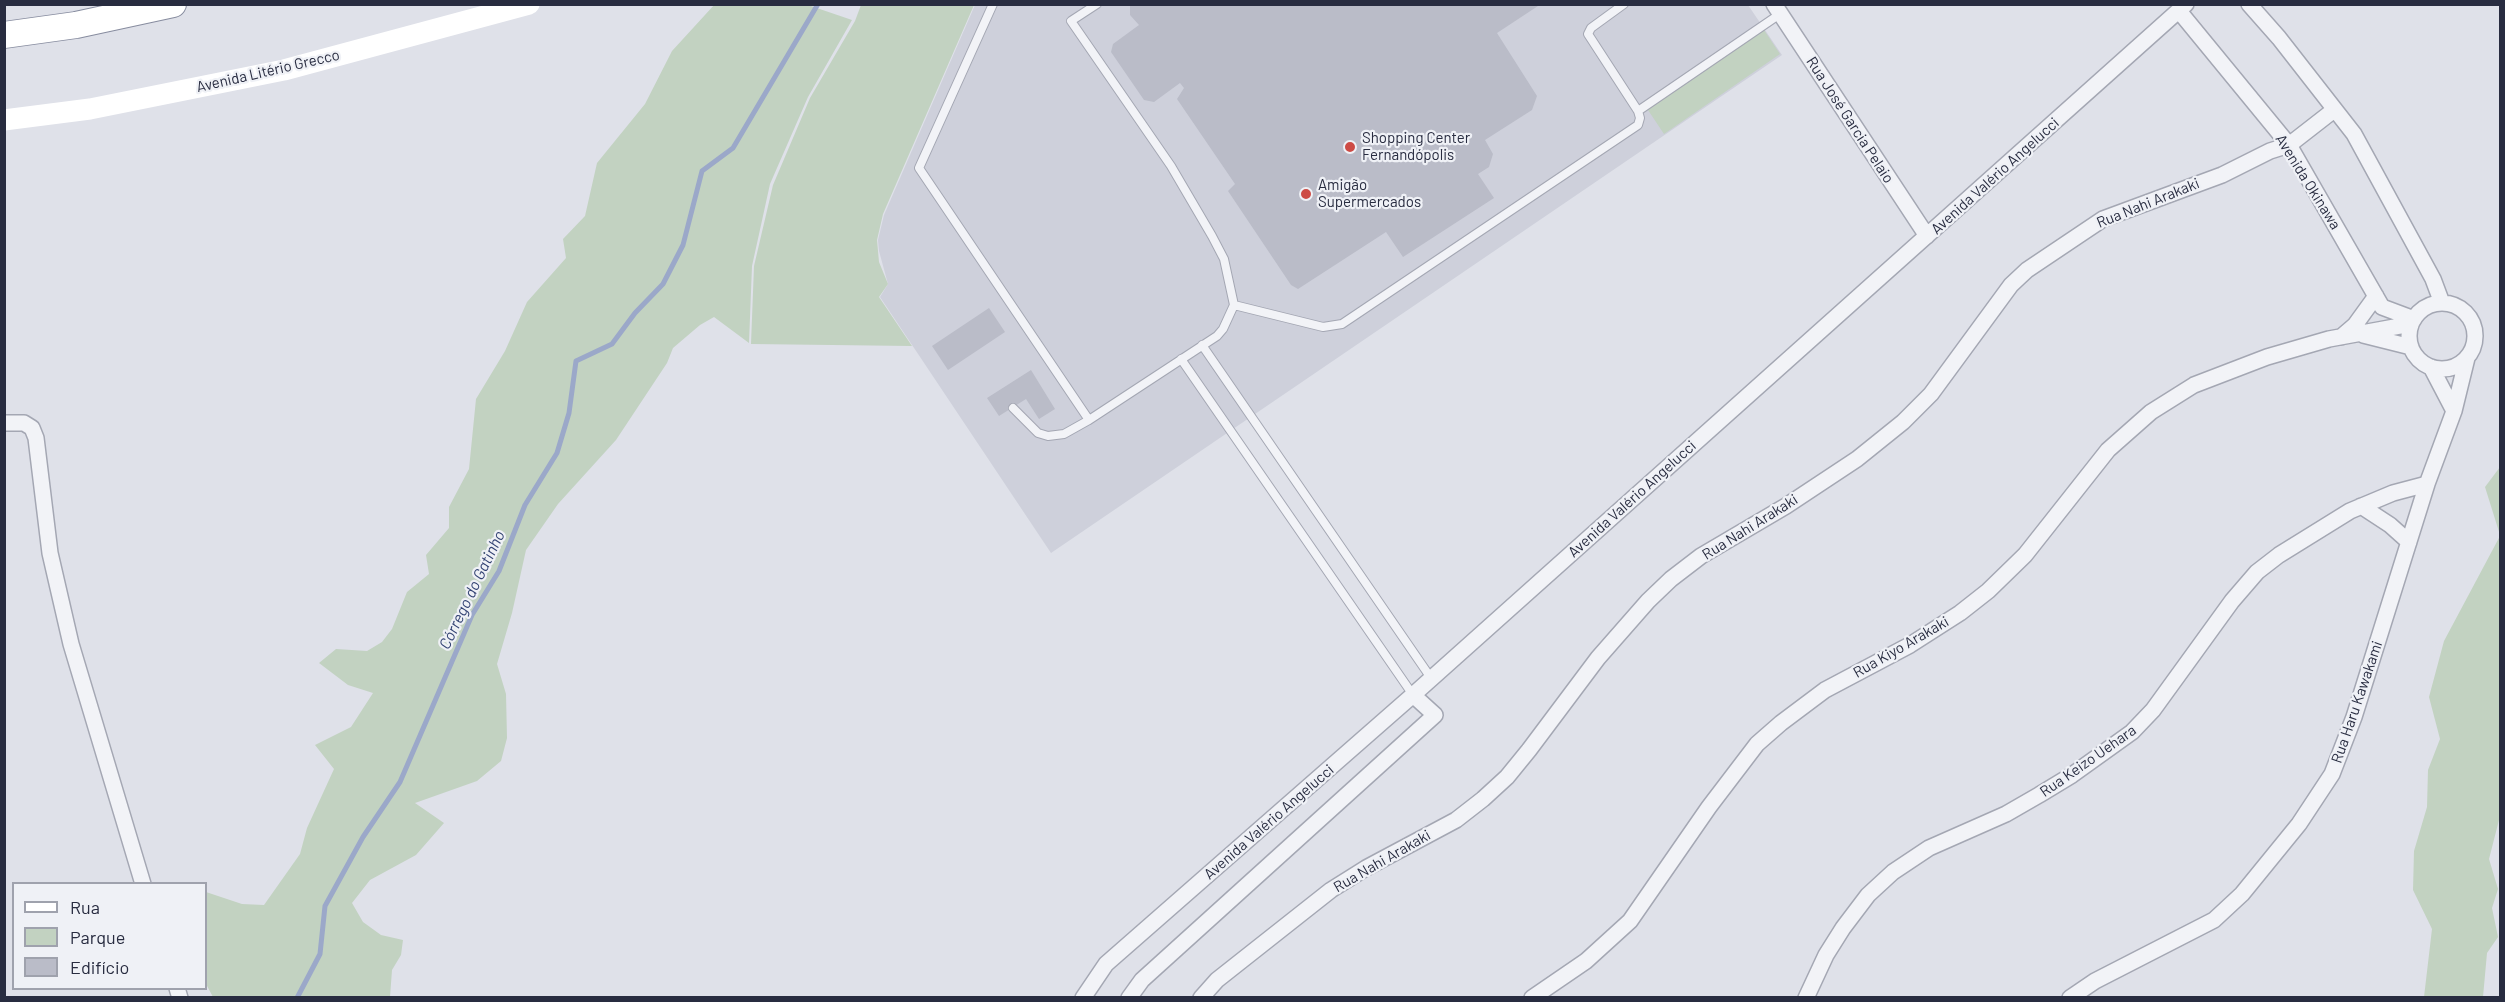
<!DOCTYPE html>
<meta charset="utf-8">
<style>
body{margin:0}
#map{position:relative;width:2505px;height:1002px;overflow:hidden;background:#dfe1e9;font-family:Barlow,sans-serif}
canvas{display:block}
.frame{position:absolute;inset:0;border:6px solid #282c40;pointer-events:none}
.legend{position:absolute;left:12px;top:882px;width:195px;height:108px;box-sizing:border-box;background:#eff1f6;border:2px solid #9fa2ad;margin:0;padding:8px 10px;list-style:none;font-size:18px;color:#282c40}
.legend li{display:flex;align-items:center;gap:12px;height:30px}
.legend b{width:30px;border:2px solid #9fa2ad}
</style>
<div id="map">
<canvas width="2505" height="1002"></canvas>
<div class="frame"></div>
<ul class="legend">
<li><b style="height:8px;background:#fff"></b>Rua</li>
<li><b style="height:16px;background:#c2d2c1"></b>Parque</li>
<li><b style="height:16px;background:#babcc8"></b>Edifício</li>
</ul>
</div>
<script>
const context = document.querySelector('canvas').getContext('2d');
context.lineJoin = 'round';
function paint(path, color) { context.fillStyle = color; context.fill(path, 'evenodd'); }
const shape = rows => new Path2D(rows.map(r => 'M' + r).join(''));
function stroke(path, color, width, dash) { context.strokeStyle = color; context.lineWidth = width; context.lineCap = dash ? 'butt' : 'round'; context.setLineDash(dash || []); context.stroke(path); }
function drawText(font, color, halo, rows, align = 'center') {
  context.font = font + ' Barlow,sans-serif'; context.lineWidth = 4.5; context.setLineDash([]); context.textBaseline = 'middle'; context.strokeStyle = halo; context.fillStyle = color; for (const [text, x, y, turn = 0] of rows) {
    context.save(); context.translate(x, y); context.rotate((+turn || 0) * Math.PI / 180); context.textAlign = isNaN(turn) ? turn : align; if (halo) context.strokeText(text, 0, 0); context.fillText(text, 0, 0); context.restore();
  }
}
paint(shape([
 [975,5,1748,5,1782,55,1051,553,880,297,888,284,879,251,878,240,884,215]
]), '#ced0db');
paint(shape([
 [715,4,808,5,852,20,808,97,770,184,752,266,749,343,714,317,700,325,673,348,667,363,616,440,558,504,526,550,512,613,497,664,506,694,507,738,501,761,477,781,415,803,444,823,416,855,370,880,352,903,363,922,381,935,403,940,401,955,392,970,390,997,213,997,206,984,206,892,242,904,264,905,300,854,307,828,334,769,315,745,351,727,373,693,348,685,319,663,336,649,367,651,382,642,392,629,407,592,429,574,426,555,449,528,449,507,469,469,476,399,505,351,527,302,566,258,563,239,585,216,597,163,645,104,672,51],
 [861,5,974,5,883,214,877,240,879,262,888,284,879,297,912,346,751,344,754,266,773,185,810,98,855,21],
 [1762,27,1780,54,1664,134,1646,107],
 [2500,467,2500,535,2485,487],
 [2500,536,2500,803,2499,820,2489,859,2498,889,2492,908,2498,937,2487,953,2483,997,2424,997,2432,929,2413,890,2414,851,2427,807,2428,770,2440,739,2429,697,2444,641]
]), '#c2d2c1');
stroke(shape([
 [297,998,320,954,325,906,363,837,400,782,472,615,499,571,525,505,557,453,569,413,576,361,612,344,635,313,663,284,683,245,702,171,733,148,818,4]
]), '#9ba8c9', 5);
paint(shape([
 [1130,4,1541,4,1497,33,1537,96,1532,110,1485,140,1493,154,1489,167,1478,174,1494,198,1403,257,1386,232,1298,289,1291,285,1228,191,1235,184,1177,99,1184,88,1180,83,1154,102,1144,100,1111,52,1113,44,1139,25,1130,15],
 [989,308,1005,332,948,370,932,346],
 [1031,370,1055,409,1039,419,1026,399,999,416,987,398]
]), '#babcc8');
const lane = shape([
 [993,4,919,168,1089,420],
 [1638,111,1780,14],
 [1234,305,1323,327,1342,324,1638,125,1640,118,1638,111,1588,34,1591,28,1624,4],
 [1202,345,1431,678],
 [1181,359,1413,695],
 [1013,408,1038,433,1048,436,1064,434,1089,420,1217,336,1223,329,1234,305,1224,259,1212,236,1171,166,1071,21,1097,4]
]);
const street = shape([
 [1774,4,1927,236],
 [2249,4,2279,38,2354,134,2433,279,2442,303],
 [2179,11,2289,145,2382,307,2414,319],
 '2409 336a33 33 0 1 1 66 0a33 33 0 1 1-66 0Z',
 [2363,335,2411,347],
 [2341,337,2355,325,2376,296],
 [2431,367,2454,411],
 [4,423,24,423,32,428,36,438,50,553,71,644,143,884],
 [2361,506,2390,525,2409,542],
 [177,988,180,998],
 [1083,998,1106,964,1413,695,2186,4],
 [1129,998,1142,980,1435,715,1413,695],
 [1201,998,1217,980,1331,890,1366,868,1456,820,1483,799,1507,777,1529,750,1598,658,1648,601,1671,579,1701,556,1786,506,1857,459,1903,422,1931,394,2011,285,2027,270,2103,219,2222,175,2270,151,2289,145,2334,110],
 [1532,998,1586,961,1630,921,1709,807,1757,744,1781,723,1825,690,1910,645,1960,613,1988,591,2025,555,2108,450,2151,412,2194,385,2267,357,2329,339,2411,324],
 [1806,998,1826,955,1843,928,1868,895,1893,872,1929,848,2006,814,2039,795,2072,775,2132,732,2153,710,2232,601,2257,572,2279,555,2350,511,2393,493,2427,484],
 [2070,998,2095,981,2214,920,2242,894,2299,824,2332,774,2354,717,2427,484,2454,411,2467,358]
]);
const highway = shape([
 [4,35,76,25,173,4]
]);
stroke(lane, '#a4a7b3', 10);
stroke(street, '#a4a7b3', 18);
stroke(highway, '#878c9f', 28);
stroke(lane, '#f2f3f7', 8);
stroke(street, '#f2f3f7', 15);
stroke(shape([
 [4,120,90,109,284,70,529,4]
]), '#fff', 21);
stroke(highway, '#fff', 26);
for (const [x, y, r, color] of [
 [1350,147,6,"#cd4b45"],
 [1306,194,6,"#cd4b45"]
]) { const dot = new Path2D(); dot.arc(x, y, r, 0, 2 * Math.PI); context.fillStyle = color; context.fill(dot); stroke(dot, '#eff1f6', 2); }
drawText('15px', '#282c40', '#eff1f6', [
 ["Avenida Litério Grecco",268,71,-13],
 ["Rua José Garcia Pelaio",1850,120,57],
 ["Avenida Valério Angelucci",1995,176,-42],
 ["Avenida Okinawa",2308,182,58],
 ["Rua Nahi Arakaki",2148,203,-22],
 ["Avenida Valério Angelucci",1632,499,-42],
 ["Rua Nahi Arakaki",1750,527,-32],
 ["Rua Kiyo Arakaki",1901,647,-30],
 ["Rua Haru Kawakami",2357,702,-71],
 ["Rua Keizo Uehara",2088,761,-35],
 ["Avenida Valério Angelucci",1269,822,-41],
 ["Rua Nahi Arakaki",1382,861,-30]
]);
drawText('15px', '#282c40', '#eff1f6', [
 ["Shopping Center",1362,138],
 ["Fernandópolis",1362,155],
 ["Amigão",1318,185],
 ["Supermercados",1318,202]
], 'left');
drawText('italic 16px', '#334373', '#eff1f6', [
 ["Córrego do Gatinho",472,590,-64]
]);
</script>
